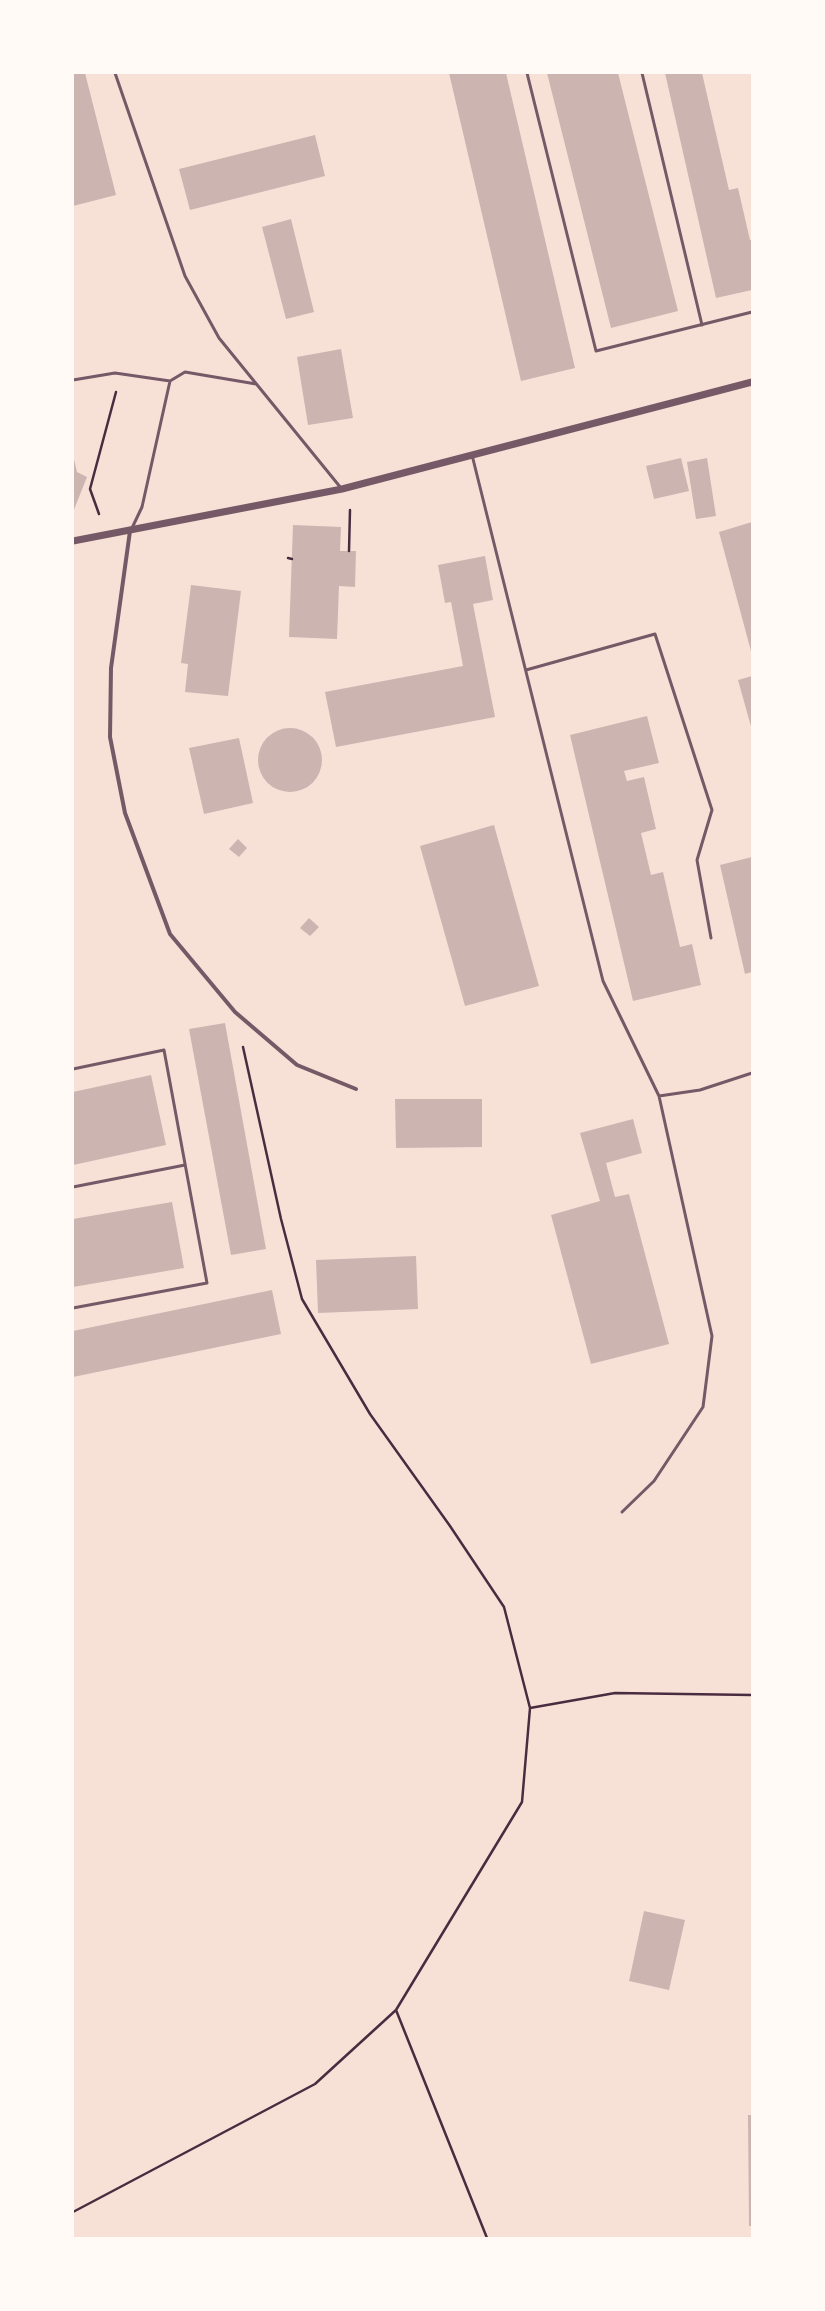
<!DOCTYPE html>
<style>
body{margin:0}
#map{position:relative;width:825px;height:2311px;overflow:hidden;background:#f7e1d7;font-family:"PT Sans Narrow",sans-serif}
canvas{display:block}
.frame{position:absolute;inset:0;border:74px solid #fffaf5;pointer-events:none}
</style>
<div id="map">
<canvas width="825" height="2311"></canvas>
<div class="frame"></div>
</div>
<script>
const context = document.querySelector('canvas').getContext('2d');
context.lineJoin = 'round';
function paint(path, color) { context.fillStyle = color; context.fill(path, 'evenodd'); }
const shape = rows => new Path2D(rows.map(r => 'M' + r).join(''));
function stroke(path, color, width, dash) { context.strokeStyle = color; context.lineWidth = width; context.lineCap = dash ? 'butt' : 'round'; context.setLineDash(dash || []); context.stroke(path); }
paint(shape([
 [73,73,85,73,116,195,73,206],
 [449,73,506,73,575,368,521,381],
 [547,73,618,73,678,311,611,328],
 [665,73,702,73,729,190,738,188,750,240,752,240,752,290,716,298],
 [315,135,325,176,190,210,179,169],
 [291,219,314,312,286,319,262,227],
 [341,349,353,418,308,425,297,357],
 [73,455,77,472,87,477,73,512],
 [681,458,689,491,654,499,646,466],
 [707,458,716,516,696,519,687,462],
 [752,522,752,655,719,532],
 [293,525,341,527,340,551,356,551,355,587,339,586,337,639,289,637],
 [485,556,493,600,473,604,495,717,336,747,325,692,463,666,451,602,445,603,438,565],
 [191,585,241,591,228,696,185,692,188,664,181,663],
 [752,676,752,730,738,680],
 [647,716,659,763,624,771,627,781,644,777,656,829,641,833,651,875,663,872,680,947,692,944,701,985,633,1001,570,735],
 '258 760a32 32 0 1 1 64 0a32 32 0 1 1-64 0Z',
 [239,738,253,803,204,814,189,748],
 [494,825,539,986,465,1006,420,846],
 [238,839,247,848,239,857,229,849],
 [752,857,752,972,745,974,720,865],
 [309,918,319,927,310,936,300,928],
 [225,1023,266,1249,231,1255,189,1029],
 [151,1075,166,1145,73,1165,73,1092],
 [395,1099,482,1099,482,1147,396,1148],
 [633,1119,642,1153,606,1163,615,1197,629,1194,669,1344,591,1364,551,1215,600,1201,580,1133],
 [172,1202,184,1268,73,1287,73,1219],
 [416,1256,418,1309,318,1313,316,1260],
 [272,1290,281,1334,73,1377,73,1331],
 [644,1911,685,1920,669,1990,629,1981],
 [748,2115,752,2115,752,2226,749,2226]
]), '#ccb4b1');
stroke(shape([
 [99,514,90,489,116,392],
 [349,551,350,510],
 [288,558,292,559],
 [530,1708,615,1693,752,1695],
 [396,2010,487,2238],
 [73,2212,315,2084,396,2010,522,1802,530,1708,504,1607,450,1526,370,1414,302,1299,281,1219,243,1047]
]), '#4a2c40', 2.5);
stroke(shape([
 [115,73,185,276,219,338,341,488],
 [527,73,596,351,752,312],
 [642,73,702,325],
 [73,380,115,373,170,381],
 [472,455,603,981,659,1096,700,1090,752,1073],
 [132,528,142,507,170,381,185,372,256,384],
 [526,670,655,634,712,810,697,860,711,938],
 [73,1069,164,1050,207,1283,73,1308],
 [73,1187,185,1165],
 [622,1512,654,1481,703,1407,712,1336,659,1096]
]), '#755966', 3);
stroke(shape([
 [130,531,111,668,110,737,125,813,170,934,235,1012,297,1065,356,1089]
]), '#755966', 4);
stroke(shape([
 [73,541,342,489,752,382]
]), '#755966', 7);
</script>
